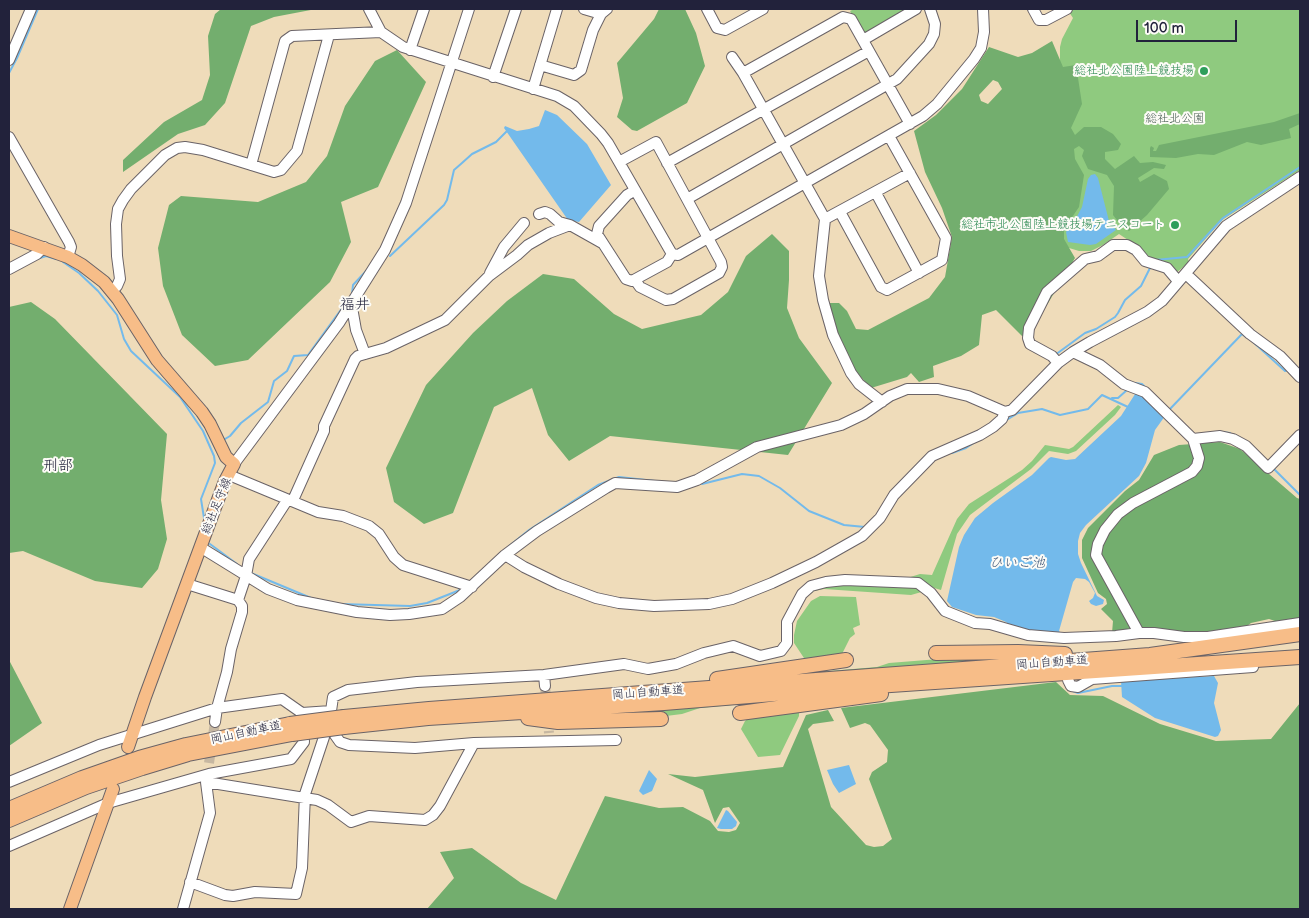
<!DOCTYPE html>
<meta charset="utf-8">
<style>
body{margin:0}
#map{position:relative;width:1309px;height:918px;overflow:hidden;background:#efdcba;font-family:"Balsamiq Sans",sans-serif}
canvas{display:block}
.frame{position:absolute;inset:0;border:10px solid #22223b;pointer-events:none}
.scale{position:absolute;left:1136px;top:20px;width:101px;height:22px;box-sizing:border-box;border:2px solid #22223b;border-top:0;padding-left:6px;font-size:15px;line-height:18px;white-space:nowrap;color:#22223b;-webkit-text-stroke:4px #fdfcf7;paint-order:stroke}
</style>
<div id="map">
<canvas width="1309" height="918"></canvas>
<div class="frame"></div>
<div class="scale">100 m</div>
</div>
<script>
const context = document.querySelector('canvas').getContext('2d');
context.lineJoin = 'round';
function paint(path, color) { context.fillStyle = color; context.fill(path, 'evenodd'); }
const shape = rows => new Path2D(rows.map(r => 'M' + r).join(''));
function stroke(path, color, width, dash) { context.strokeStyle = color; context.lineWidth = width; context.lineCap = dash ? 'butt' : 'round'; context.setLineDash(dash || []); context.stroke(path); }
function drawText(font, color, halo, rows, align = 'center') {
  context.font = font + ' "Balsamiq Sans","Klee One",sans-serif'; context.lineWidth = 4; context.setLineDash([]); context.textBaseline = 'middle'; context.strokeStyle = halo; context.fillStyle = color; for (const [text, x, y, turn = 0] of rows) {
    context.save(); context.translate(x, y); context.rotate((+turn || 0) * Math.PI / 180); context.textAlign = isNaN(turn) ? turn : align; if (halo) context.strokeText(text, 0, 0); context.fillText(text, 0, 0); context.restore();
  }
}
paint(shape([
 [854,9,910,9,866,34,861,31,850,11],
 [1074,9,1113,9,1118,10,1132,9,1300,9,1300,170,1222,220,1188,259,1189,262,1175,274,1150,261,1131,242,1119,234,1103,245,1091,251,1079,251,1059,245,1060,47,1062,39,1073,18,1069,12],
 [1118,405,1121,407,1115,415,1076,451,1068,454,1049,451,1031,469,970,515,957,534,941,590,904,579,920,574,932,575,957,519,969,504,1022,470,1032,461,1045,445,1069,449,1073,447],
 [824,585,915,585,925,591,911,595,824,589,814,591,805,598,806,594],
 [820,596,856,597,860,625,853,628,855,634,850,638,841,656,806,661,794,643,794,635,797,621,811,601],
 [1049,657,741,679,812,669,829,671,877,667,889,663,939,659],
 [851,694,700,708,682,714,666,716,567,715],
 [799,712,799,716,780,755,758,757,741,729,745,721,751,716]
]), '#8fca7f');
paint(shape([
 [221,9,316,9,274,17,251,26,225,103,205,125,178,134,123,172,123,160,164,122,202,100,210,75,208,36,215,14],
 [659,9,685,9,696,33,705,66,687,103,637,131,632,130,617,117,623,98,617,63,654,19],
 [1052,41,1063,67,1076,65,1082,104,1071,128,1075,135,1084,127,1101,127,1113,134,1121,144,1118,150,1105,152,1105,159,1115,169,1134,156,1140,163,1153,162,1166,165,1164,169,1154,168,1138,178,1140,182,1154,174,1167,181,1169,189,1147,215,1129,231,1120,224,1113,215,1114,186,1107,175,1088,169,1082,156,1084,150,1079,146,1074,149,1075,159,1084,175,1079,207,1064,229,1064,239,1075,258,1032,330,1028,335,1022,336,996,310,982,315,979,345,961,356,933,366,934,377,919,382,911,373,907,377,871,388,857,373,839,336,828,303,839,303,847,311,856,329,868,330,929,298,945,277,952,237,942,208,925,172,914,131,936,115,962,89,989,47,1018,57,1032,53],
 [993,80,998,82,1002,89,988,104,981,101,979,95],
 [397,50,426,82,378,187,341,202,351,242,330,282,248,360,215,366,182,335,163,286,158,248,169,205,181,196,258,202,306,182,327,156,345,106,375,61],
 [1300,113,1300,124,1289,129,1291,138,1261,145,1247,142,1214,155,1198,154,1176,158,1150,157,1150,148,1151,146,1154,148,1153,151,1156,151,1159,145,1274,122],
 [772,234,789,251,789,280,787,308,799,338,832,383,788,455,610,436,569,461,548,435,532,388,494,407,453,513,424,524,394,502,386,468,426,385,473,333,507,301,543,274,574,279,614,314,642,329,701,315,728,292,746,256],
 [31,302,55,319,167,434,161,500,167,539,158,569,142,588,95,581,23,551,9,553,9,307],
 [1220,442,1240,449,1297,498,1300,499,1300,619,1278,622,1269,619,1251,623,1243,629,1208,635,1112,633,1113,621,1101,609,1107,604,1106,599,1098,593,1082,558,1082,540,1088,528,1125,491,1139,480,1154,455,1179,445],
 [9,660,42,723,9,746],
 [1056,682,1070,695,1103,696,1160,724,1216,741,1271,739,1300,703,1300,909,427,909,454,878,440,852,472,848,521,883,556,900,605,796,659,808,683,807,710,821,718,831,729,832,736,830,740,823,729,807,723,808,715,823,703,790,668,774,695,777,783,767,806,715,828,710,834,721,813,724,808,729,831,807,866,845,874,847,883,846,892,839,869,779,872,772,887,762,888,750,870,725,865,723,850,728,841,708]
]), '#73ae6e');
paint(shape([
 [545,110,557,115,587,144,611,185,579,222,568,220,504,128,505,126,517,131,529,129,539,126],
 [1095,174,1098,178,1109,221,1116,230,1096,244,1090,245,1068,242,1066,232,1073,224,1082,207,1088,179,1091,175],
 [1137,391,1165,416,1155,430,1146,463,1139,476,1086,525,1080,533,1078,541,1078,554,1081,563,1097,596,1104,600,1103,604,1096,606,1091,604,1089,601,1093,598,1095,593,1089,582,1085,579,1076,578,1073,582,1059,631,1060,632,1048,634,1012,627,1006,622,994,617,976,615,952,607,947,601,959,547,964,535,975,518,993,503,1032,475,1049,458,1051,457,1066,460,1075,459,1121,416],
 [1214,676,1218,683,1214,703,1221,730,1218,736,1215,737,1155,718,1122,697,1121,681],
 [849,765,856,784,839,793,833,784,827,770],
 [649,770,657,779,652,791,643,795,639,791],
 [726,810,728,811,737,822,736,826,732,829,721,829,717,828]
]), '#73baeb');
stroke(shape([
 [9,73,17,58,38,9],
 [390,256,444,205,447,200,454,170,462,163,472,154,496,142,508,130],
 [37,259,46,256,56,259],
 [1155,260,1187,257,1223,218,1300,167],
 [63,262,79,273,98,291,117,315,124,339,131,351,180,397,203,431,214,456,215,463,201,499,204,518],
 [352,294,353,285,367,270],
 [1252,341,1285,371,1287,370],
 [1055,355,1085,333,1096,329,1115,317,1118,313,1125,300,1141,286,1151,266],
 [1135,383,1142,384,1145,387],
 [1112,398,1118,398,1127,390],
 [1169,410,1242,334,1246,337],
 [1005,421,1018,413,1042,409,1060,415,1088,409,1102,395,1128,407],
 [1220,432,1230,433],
 [225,439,230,436,241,423,268,402,274,381,287,371,294,356,308,355,348,300],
 [952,453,966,448,975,442],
 [1274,469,1300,495],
 [702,484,742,474,759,476,780,488,809,511,844,525,865,527],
 [210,544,237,564],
 [508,547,529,530,598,485,619,477,655,481],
 [251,573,311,598],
 [340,604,410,606,427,603,460,590],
 [1070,690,1078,693,1112,686,1122,686]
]), '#73baeb', 2);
stroke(shape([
 [545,686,549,733],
 [209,763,215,722]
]), '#c6b7a1', 10, [10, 5]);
const minor = shape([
 [369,9,381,32,403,47,557,96,574,106,601,134,608,143,672,254],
 [584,9,601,14],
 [707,9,717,28,725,30,763,9],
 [1033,9,1039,20,1046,20,1067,9],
 [863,40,916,9],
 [410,50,424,9],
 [732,57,743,73,825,219,819,276,823,300,833,335,851,373,859,384,882,402],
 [9,60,31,9],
 [540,65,574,75,581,70,593,30,601,14,607,9],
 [743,73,843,17,851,19,910,124],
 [493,77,516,9],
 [533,89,557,9],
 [9,137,69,242,71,247,68,257],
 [619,162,656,142,721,262,722,267,719,273,673,299,666,300,640,287,635,280],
 [667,163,869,51],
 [251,165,285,41,292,36,381,32],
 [634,191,627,195,599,226,597,234,626,279,632,281,667,262,672,254],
 [876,193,919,273],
 [687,199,897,79,929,44,934,34,935,24,930,9],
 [840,212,881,287,887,290,942,260,946,238,889,136],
 [539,214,545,212,550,214,559,222,570,225,602,243],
 [825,219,910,173],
 [672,254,678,255,923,116,937,104,974,59,981,48,984,32,983,9],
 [9,269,37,254,44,247],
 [490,273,504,247,524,223],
 [1186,274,1250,334,1280,356,1300,377],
 [112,291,117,286,120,279,117,256,116,224,118,209,123,200,131,189,165,155,177,148,185,147,203,150,274,172,281,170,297,151,329,35],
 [350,308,353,313,356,330,365,354],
 [1073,352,1100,365,1124,384,1145,392,1193,439,1199,458,1197,466,1192,472,1133,503,1118,514,1105,530,1098,544,1096,555,1139,633],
 [1058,363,1052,356,1030,344,1028,338,1029,328,1047,292,1085,259,1098,256,1113,245,1127,245,1136,250,1145,261,1167,268,1178,281],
 [1193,439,1220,436,1233,439,1246,446,1268,468,1300,435],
 [234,464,339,323,385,250,406,203,469,9],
 [229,475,318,512,343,516,369,526,379,534,394,557,403,565,472,587],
 [200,547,268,589,297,600,357,612,390,615,409,614,442,609,460,597,505,555,537,531,606,488,615,483,677,487,697,480,757,447,841,425,864,414,890,396,907,389,938,389,968,396,1005,412,1012,410,1058,363,1073,352,1090,342,1147,312,1162,301,1226,226,1300,177],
 [505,555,524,567,559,584,596,598,619,603,654,606,709,604,732,599,772,583,816,562,862,536,880,518,894,495,932,456,980,435,993,427,1002,419,1005,412],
 [187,584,238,600,242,606,242,612,231,649,227,672,217,708,282,699,302,713,331,711],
 [238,600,246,576,249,559,286,502,294,498,324,431,324,426,355,359,358,356,386,348,445,320,489,276,517,255,528,245,549,233,570,225],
 [544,675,545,686],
 [1068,680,1071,686,1078,687,1092,679,1253,667],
 [616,740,474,743,415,748,349,745,340,742,335,735,331,711,333,697,348,690,417,682,544,675,624,664,648,669,676,664,704,653,733,646,760,656,781,651,787,643,787,622,802,594,811,586,826,582,845,580,918,583,931,593,945,611,975,623,990,624,1028,635,1064,638,1116,636,1139,633,1154,633,1184,637,1208,637,1300,623],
 [9,782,99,745,217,708,215,722],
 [9,846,108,803,209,774,291,759,304,742,302,713],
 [190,882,225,895,233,896,255,892,296,894,302,868,305,794,324,737],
 [183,909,210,813,206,782,317,800,328,805,351,822,369,816,425,820,433,815,440,806,474,743]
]);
const major = shape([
 [9,236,68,257,82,265,104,282,118,299,157,360,202,412,210,424,226,457,234,464,225,481,213,513,145,697,128,747],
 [70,909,113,789]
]);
const highway = shape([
 [936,653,1018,652,1065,654],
 [717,679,846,660],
 [740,713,881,694],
 [344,717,429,709,1150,655,1300,634],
 [528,718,558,722,661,719],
 [344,727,428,718,664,703,847,688,1300,657],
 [9,809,82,778,139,758,186,745,290,724],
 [9,820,86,787,142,768,188,754,292,734]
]);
stroke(minor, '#6a6367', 12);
stroke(major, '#6a6367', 14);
stroke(highway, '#6a6367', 16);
stroke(minor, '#fff', 10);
stroke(major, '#f7bd88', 12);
stroke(highway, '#f7bd88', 14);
const highwayBridge = shape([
 [290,724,344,717],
 [292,734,344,727]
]);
stroke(highwayBridge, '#6a6367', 16, []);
stroke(highwayBridge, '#f7bd88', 14);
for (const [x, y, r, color] of [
 [1204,71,5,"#2e9e5b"],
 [1175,225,5,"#2e9e5b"]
]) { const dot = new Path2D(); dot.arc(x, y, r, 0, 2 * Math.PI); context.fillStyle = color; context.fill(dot); stroke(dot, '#fdfcf7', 2); }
drawText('12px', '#27864d', '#fdfcf7', [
 ["総社北公園陸上競技場",1194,71],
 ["総社市北公園陸上競技場テニスコート",1165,225]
], 'right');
drawText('12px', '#485d53', '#fdfcf7', [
 ["総社北公園",1175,119]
]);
drawText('12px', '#22223b', '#fdfcf7', [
 ["総社足守線",217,506,-68],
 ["岡山自動車道",1052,663,-4],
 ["岡山自動車道",648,693,-4],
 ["岡山自動車道",246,733,-12]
]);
drawText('italic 14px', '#3e5779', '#fdfcf7', [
 ["ひいご池",1017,563]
]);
drawText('15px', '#22223b', '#fdfcf7', [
 ["福井",355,305],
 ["刑部",58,466]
]);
</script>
